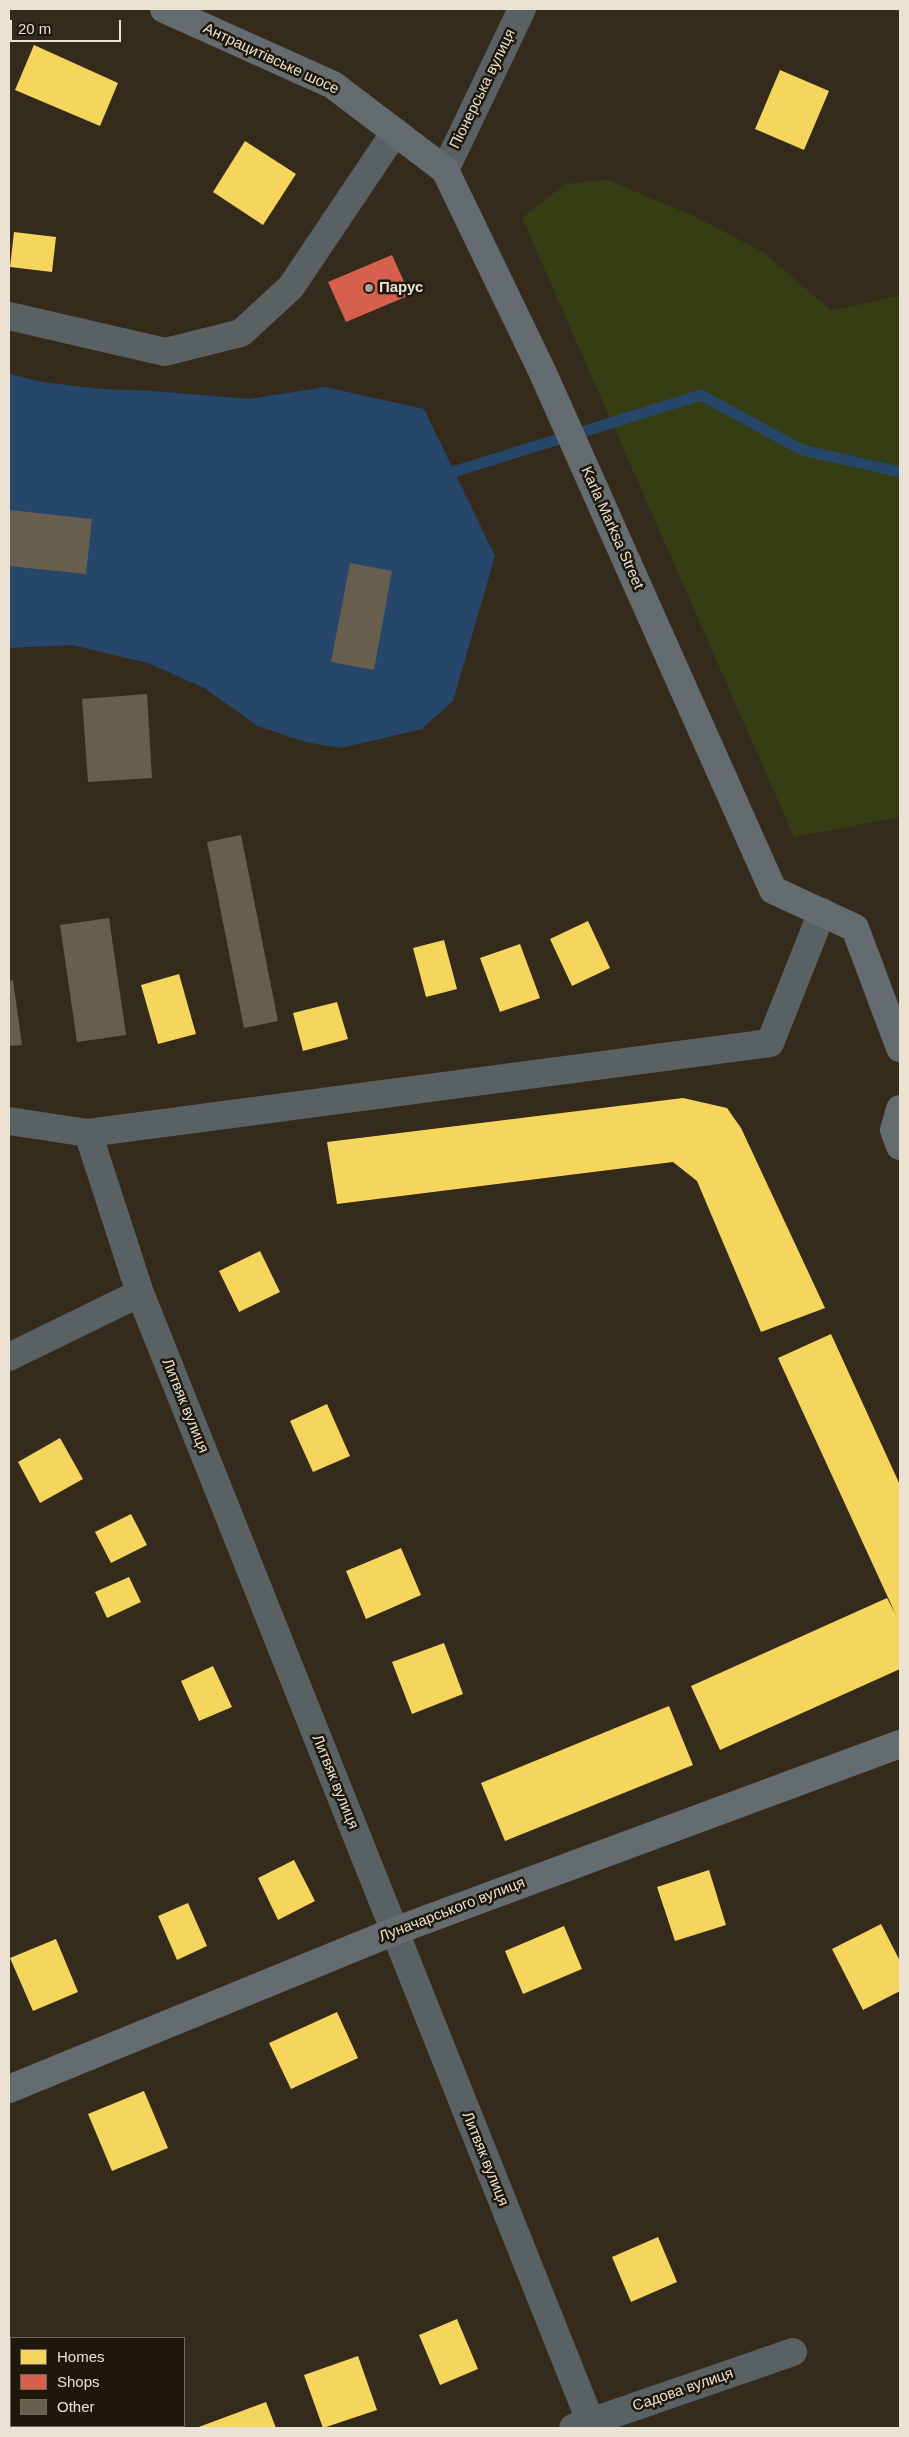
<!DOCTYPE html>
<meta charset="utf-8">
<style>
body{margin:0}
#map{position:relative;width:909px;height:2437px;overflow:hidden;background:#342b1d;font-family:Helvetica,sans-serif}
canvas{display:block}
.frame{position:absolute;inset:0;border:10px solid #ece2d3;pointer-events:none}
.legend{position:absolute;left:10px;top:2337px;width:175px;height:90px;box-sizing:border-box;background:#1e170c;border:1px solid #70685c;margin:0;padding:6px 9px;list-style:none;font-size:15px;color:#ece2d3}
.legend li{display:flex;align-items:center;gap:10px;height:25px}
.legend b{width:25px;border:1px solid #70685c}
.scale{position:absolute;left:10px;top:20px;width:111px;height:22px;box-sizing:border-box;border:2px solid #ece2d3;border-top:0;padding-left:6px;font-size:15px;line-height:18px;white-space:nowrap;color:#ece2d3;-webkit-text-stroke:4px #1e170c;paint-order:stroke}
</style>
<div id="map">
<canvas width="909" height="2437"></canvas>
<div class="frame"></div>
<ul class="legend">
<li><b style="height:14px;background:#f6d55c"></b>Homes</li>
<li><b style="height:14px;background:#d6604d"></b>Shops</li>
<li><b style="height:14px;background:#685e4d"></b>Other</li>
</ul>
<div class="scale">20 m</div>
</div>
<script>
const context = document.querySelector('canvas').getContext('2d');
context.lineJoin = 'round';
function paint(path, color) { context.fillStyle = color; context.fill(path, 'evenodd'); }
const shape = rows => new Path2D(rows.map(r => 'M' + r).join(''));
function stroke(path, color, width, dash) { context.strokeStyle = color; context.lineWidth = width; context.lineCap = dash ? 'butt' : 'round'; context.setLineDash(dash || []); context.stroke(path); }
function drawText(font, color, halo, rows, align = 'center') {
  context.font = font + ' Helvetica,sans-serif'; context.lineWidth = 5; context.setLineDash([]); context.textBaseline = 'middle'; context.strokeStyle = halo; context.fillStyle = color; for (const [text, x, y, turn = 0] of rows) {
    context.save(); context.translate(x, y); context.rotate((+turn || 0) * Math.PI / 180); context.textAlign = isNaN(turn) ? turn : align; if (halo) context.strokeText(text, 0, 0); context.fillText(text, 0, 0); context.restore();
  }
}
paint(shape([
 [607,180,692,215,763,252,832,311,900,295,900,817,794,837,522,218,565,184]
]), '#343d14');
paint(shape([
 [9,374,42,382,101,389,153,391,250,399,325,387,424,409,495,556,453,701,422,729,342,748,305,742,258,726,204,688,148,663,72,645,9,648]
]), '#26476a');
paint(shape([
 [34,45,118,83,100,126,15,90],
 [780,70,829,91,804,150,755,129],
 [245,141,296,174,263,225,213,192],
 [14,232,56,237,52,272,10,267],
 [588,921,610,968,572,986,550,939],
 [444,940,457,989,426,997,413,948],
 [520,944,540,998,500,1012,480,958],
 [179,974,196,1034,158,1044,141,985],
 [337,1002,348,1039,303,1051,293,1013],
 [683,1098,727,1108,741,1128,825,1308,761,1332,697,1181,673,1162,337,1204,327,1142],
 [260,1251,280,1292,239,1312,219,1271],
 [831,1334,900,1485,900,1669,720,1750,691,1686,887,1598,896,1615,778,1358],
 [327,1404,350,1456,313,1472,290,1421],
 [60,1438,83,1479,40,1503,18,1462],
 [131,1514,147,1545,111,1563,95,1532],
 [401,1548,421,1595,366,1619,346,1571],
 [129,1577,141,1602,107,1618,95,1592],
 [444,1643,463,1694,412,1714,392,1662],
 [213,1666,232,1707,199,1721,181,1681],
 [669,1706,693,1765,505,1841,481,1783],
 [294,1860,315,1901,278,1920,258,1878],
 [709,1870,726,1925,675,1941,657,1887],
 [188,1903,207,1946,177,1960,158,1916],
 [881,1924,900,1961,900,1991,863,2010,832,1949],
 [564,1926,582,1969,523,1994,505,1951],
 [56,1939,78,1992,33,2011,10,1958],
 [337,2012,358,2058,291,2089,269,2043],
 [144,2091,168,2148,112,2171,88,2114],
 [658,2237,677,2282,631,2302,612,2257],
 [457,2319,478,2369,440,2385,419,2335],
 [358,2356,377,2410,323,2428,304,2375],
 [266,2402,276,2428,196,2428]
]), '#f6d55c');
paint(shape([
 [392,255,410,295,346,322,328,282]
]), '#d6604d');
stroke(shape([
 [440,476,701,395,802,450,900,472]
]), '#26476a', 11);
paint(shape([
 [9,510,92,519,86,574,9,566],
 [350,563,392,571,374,670,331,662],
 [147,694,152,778,88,782,82,699],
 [241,835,278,1021,244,1028,207,842],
 [109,918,126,1035,77,1042,60,925],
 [13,980,22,1045,9,1046,9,981]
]), '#685e4d');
stroke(shape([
 [445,170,522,9],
 [9,316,165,352,241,333,291,287,395,132],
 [9,1121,88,1133,770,1043,822,912],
 [88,1133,140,1293,593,2428],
 [9,1357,140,1293],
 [573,2428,793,2352]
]), '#5a6163', 28);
stroke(shape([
 [164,9,333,85,445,170,542,371,773,890,855,928,900,1048],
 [900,1109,894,1130,900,1146],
 [9,2089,395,1931,900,1744]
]), '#646c6f', 28);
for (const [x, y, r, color] of [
 [369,288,5,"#aca293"]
]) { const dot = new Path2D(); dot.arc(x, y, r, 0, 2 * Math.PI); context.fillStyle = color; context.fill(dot); stroke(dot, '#1e170c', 2); }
drawText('15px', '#ece2d3', '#1e170c', [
 ["Антрацитівське шосе",271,59,25],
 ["Піонерська вулиця",483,89,-64],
 ["Karla Marksa Street",612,528,66],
 ["Литвяк вулиця",185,1406,68],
 ["Литвяк вулиця",335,1782,68],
 ["Луначарського вулиця",452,1910,-21],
 ["Литвяк вулиця",485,2159,68],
 ["Садова вулиця",683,2390,-19]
]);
drawText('bold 15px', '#ece2d3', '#1e170c', [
 ["Парус",379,288]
], 'left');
</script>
